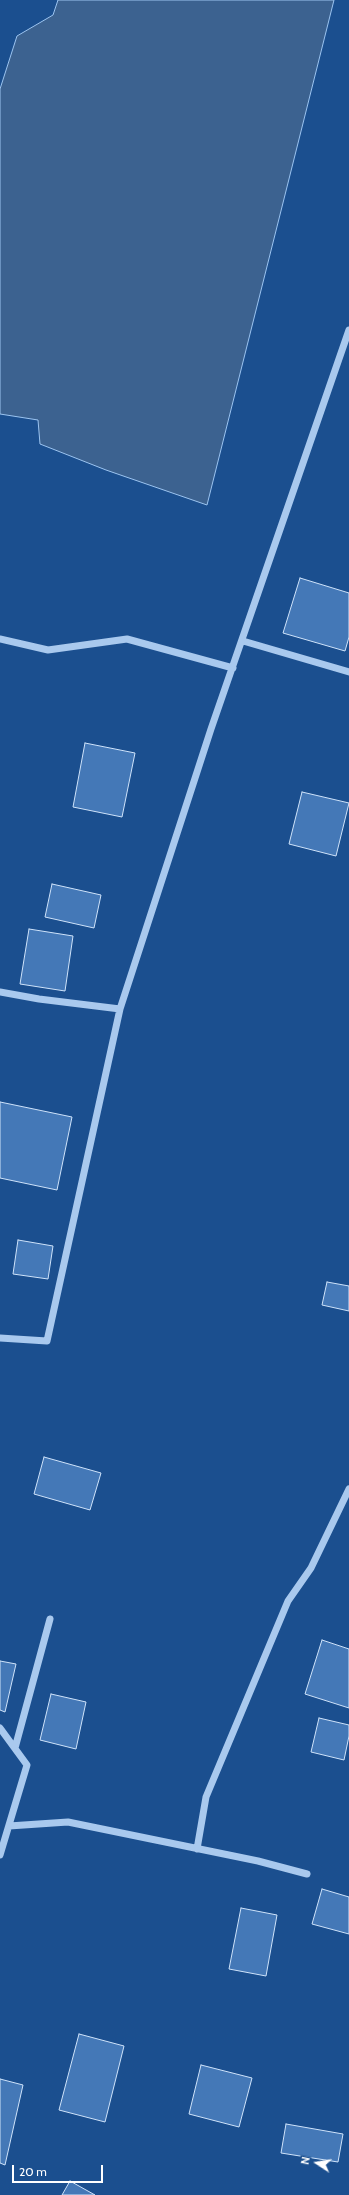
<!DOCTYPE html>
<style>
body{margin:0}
#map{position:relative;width:349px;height:2195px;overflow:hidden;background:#1b4f8f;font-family:Cabin,sans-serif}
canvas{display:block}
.north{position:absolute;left:297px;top:2143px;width:40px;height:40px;-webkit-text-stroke:3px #1b4f8f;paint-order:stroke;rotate:282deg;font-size:11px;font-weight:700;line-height:16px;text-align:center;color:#fff}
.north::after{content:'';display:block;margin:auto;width:14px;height:18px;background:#fff;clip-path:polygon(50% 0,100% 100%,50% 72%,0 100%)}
.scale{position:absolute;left:12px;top:2165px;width:91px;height:18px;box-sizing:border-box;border:2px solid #fff;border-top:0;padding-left:5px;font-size:12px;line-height:14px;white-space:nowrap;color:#fff;-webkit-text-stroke:3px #1b4f8f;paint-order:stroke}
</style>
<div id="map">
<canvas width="349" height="2195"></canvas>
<div class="north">N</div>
<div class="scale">20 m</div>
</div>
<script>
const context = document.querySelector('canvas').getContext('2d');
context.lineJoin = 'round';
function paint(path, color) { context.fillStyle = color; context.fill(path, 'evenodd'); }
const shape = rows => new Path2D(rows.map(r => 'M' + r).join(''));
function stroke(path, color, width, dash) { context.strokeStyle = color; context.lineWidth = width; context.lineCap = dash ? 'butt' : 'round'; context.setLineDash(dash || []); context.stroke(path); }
const water = shape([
 [58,0,334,0,207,505,106,470,40,444,38,420,0,414,0,89,17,36,53,15,58,0]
]);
paint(water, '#3c6290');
stroke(water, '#9cc4f0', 1);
const building = shape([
 [300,578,349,593,349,637,345,651,283,633,300,578],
 [85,743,135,753,122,817,73,807,85,743],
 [302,792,349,803,336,856,289,844,302,792],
 [52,884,101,895,94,928,45,917,52,884],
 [29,929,73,936,65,991,20,984,29,929],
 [0,1102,72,1117,57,1190,0,1178,0,1102],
 [18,1240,53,1246,48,1279,13,1274,18,1240],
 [327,1282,349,1286,349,1311,322,1305,327,1282],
 [44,1457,101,1473,90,1510,34,1494,44,1457],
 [322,1640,349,1649,349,1708,305,1694,322,1640],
 [0,1661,16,1664,5,1712,0,1710,0,1661],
 [51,1694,86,1702,76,1749,40,1740,51,1694],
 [319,1718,349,1725,349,1736,344,1760,311,1752,319,1718],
 [322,1889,349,1897,349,1934,312,1924,322,1889],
 [241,1908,277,1915,266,1976,229,1969,241,1908],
 [79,2034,124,2046,105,2122,59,2110,79,2034],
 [201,2065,252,2078,239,2127,189,2114,201,2065],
 [0,2079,23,2085,5,2165,0,2163,0,2079],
 [286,2124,343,2134,338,2162,281,2153,286,2124],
 [70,2181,95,2195,62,2195,70,2181]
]);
paint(building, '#4478b7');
stroke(building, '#cfe3fa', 1);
stroke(shape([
 [0,639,48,650,127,639,233,668],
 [243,641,349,672],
 [0,992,39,999,120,1009],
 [0,1338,47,1341,120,1009,211,729,349,330],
 [0,1728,27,1765,0,1855],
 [15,1748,50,1619],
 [9,1826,68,1822,258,1861,307,1874],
 [197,1849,206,1797,288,1601,311,1568,349,1489]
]), '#a9c9ee', 7);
</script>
